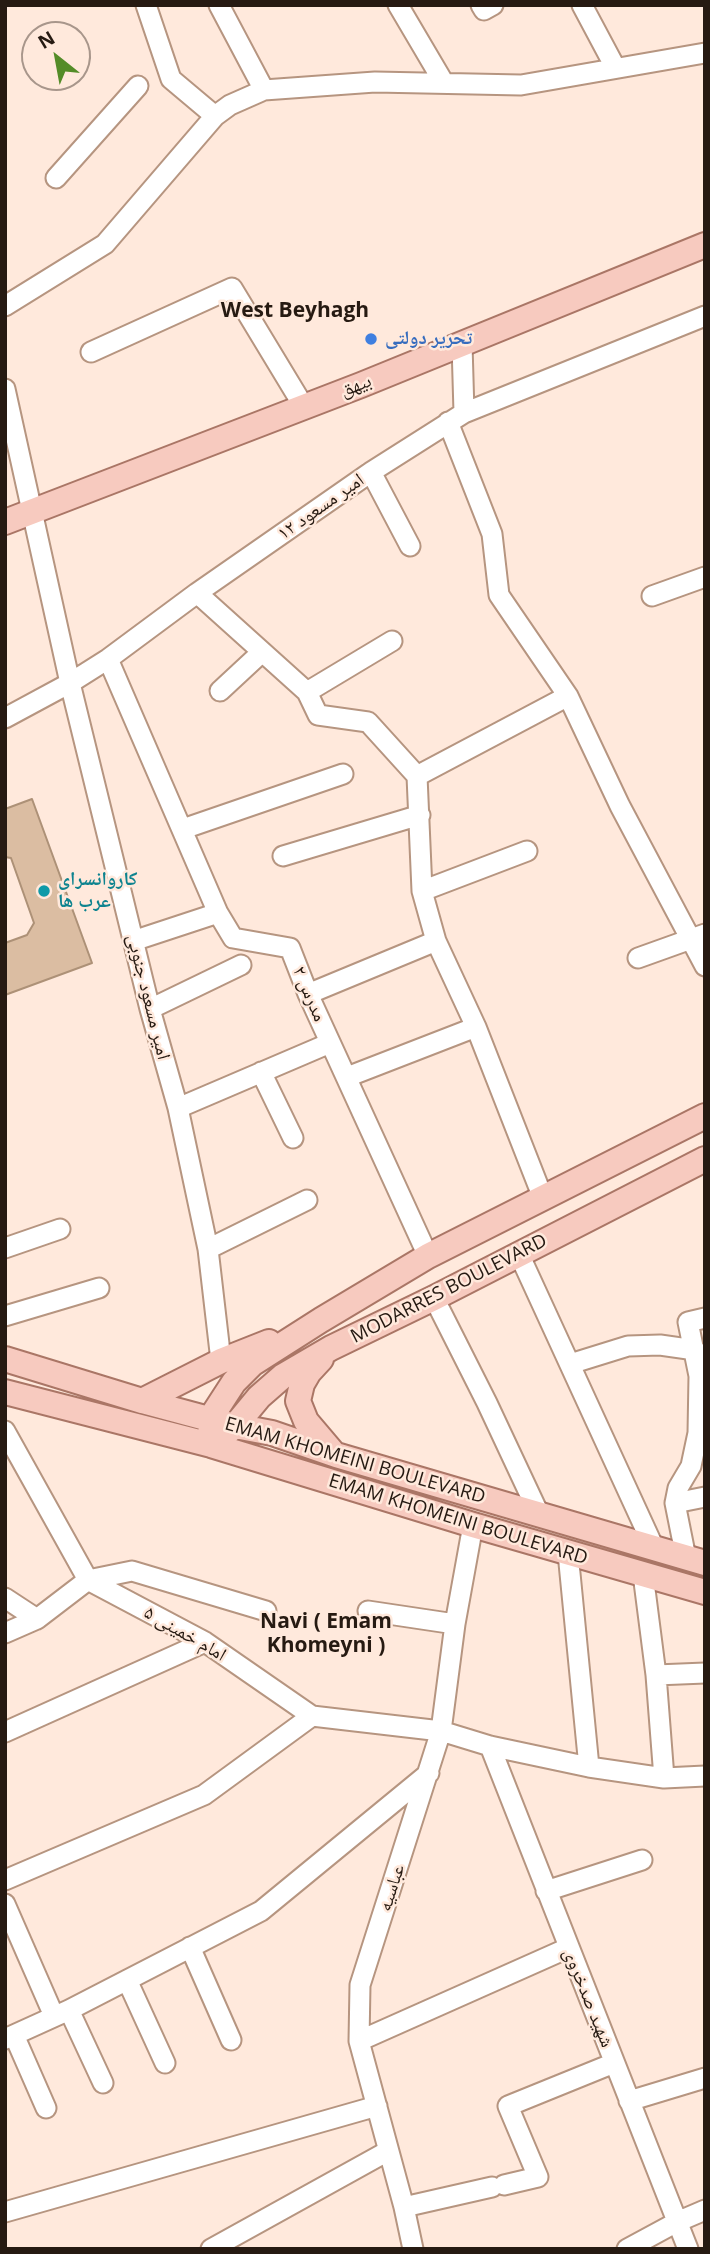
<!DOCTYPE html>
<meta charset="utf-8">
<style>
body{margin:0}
#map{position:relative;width:710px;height:2254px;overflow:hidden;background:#ffe9dc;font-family:"Open Sans",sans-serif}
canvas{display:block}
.frame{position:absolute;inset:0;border:7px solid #261a12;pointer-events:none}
.north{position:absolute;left:21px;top:21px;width:70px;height:70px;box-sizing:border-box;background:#ffe9dc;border:2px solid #a8968b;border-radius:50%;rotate:329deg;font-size:19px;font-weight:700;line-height:28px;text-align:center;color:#261a12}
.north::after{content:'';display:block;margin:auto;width:24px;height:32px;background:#548c28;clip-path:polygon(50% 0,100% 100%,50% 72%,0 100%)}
</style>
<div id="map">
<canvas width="710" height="2254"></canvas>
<div class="frame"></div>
<div class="north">N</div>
</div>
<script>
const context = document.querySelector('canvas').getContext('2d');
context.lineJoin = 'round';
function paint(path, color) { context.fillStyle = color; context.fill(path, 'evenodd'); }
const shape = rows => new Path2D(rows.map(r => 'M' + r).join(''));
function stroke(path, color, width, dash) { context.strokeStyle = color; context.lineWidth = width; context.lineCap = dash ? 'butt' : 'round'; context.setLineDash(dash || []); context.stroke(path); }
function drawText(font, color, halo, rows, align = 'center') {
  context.font = font + ' "Open Sans","Noto Naskh Arabic",sans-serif'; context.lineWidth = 5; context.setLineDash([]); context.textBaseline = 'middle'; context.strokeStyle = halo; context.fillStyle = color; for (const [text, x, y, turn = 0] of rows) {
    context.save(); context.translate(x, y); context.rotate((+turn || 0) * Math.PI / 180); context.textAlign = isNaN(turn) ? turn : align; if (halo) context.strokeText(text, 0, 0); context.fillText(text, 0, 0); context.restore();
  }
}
const building = shape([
 [32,799,92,963,5,995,5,943,27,935,34,923,11,858,5,857,5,809,32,799]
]);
paint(building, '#dbbda2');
stroke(building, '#ad9177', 2);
const minor = shape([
 [146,5,171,79,215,116],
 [219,5,264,90],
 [398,5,444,83],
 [481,5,484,10,493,5],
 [582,5,615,67],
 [56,178,138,86],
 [5,306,105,244,215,116,230,105,264,90,375,82,521,85,705,53],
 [462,344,464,413],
 [91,352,232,288,304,407],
 [5,389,70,683,150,1009,178,1108,208,1249,221,1361],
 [448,422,492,534,499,595,568,696,620,806,705,966],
 [371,472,410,546],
 [197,593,307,692,318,715,368,722,417,776,422,891,436,941,476,1027,543,1198],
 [652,596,705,577],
 [108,659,218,913,233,938,290,948,308,994,428,1256],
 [220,691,262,652],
 [307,692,392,641],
 [5,718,70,683,108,659,197,593,371,472,464,413,705,316],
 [417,776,568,696],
 [183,829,343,774],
 [283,856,420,815],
 [422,891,527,851],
 [133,941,218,913],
 [638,958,705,934],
 [308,994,436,941],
 [150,1009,241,965],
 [261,1072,293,1138],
 [347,1077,476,1027],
 [178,1108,330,1043],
 [5,1248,60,1229],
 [208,1249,307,1200],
 [519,1254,655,1550],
 [434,1298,487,1403,539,1514],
 [5,1316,99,1288],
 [570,1364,628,1346,660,1345,695,1350],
 [5,1431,88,1580,205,1642,312,1716,441,1731,490,1746,589,1767,664,1778,705,1776],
 [675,1503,705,1497],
 [568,1553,589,1767],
 [686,1558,675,1503,678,1488,691,1466,698,1433,699,1376,688,1322,705,1318],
 [643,1574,656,1675,664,1778],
 [5,1598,37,1619,88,1580,132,1571,266,1611],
 [368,1611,455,1624],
 [5,1633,37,1619],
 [656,1675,705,1673],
 [5,1732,205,1642],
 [490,1746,688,2249],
 [5,1880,204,1795,312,1716],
 [546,1891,642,1860],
 [5,1904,54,2016],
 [190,1947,231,2040],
 [127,1980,165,2063],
 [69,2010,103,2083],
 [14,2035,46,2108],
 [5,2039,69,2010,261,1911,429,1773],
 [359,2041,568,1948],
 [629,2101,705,2078],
 [504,2185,538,2177,508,2106,614,2063],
 [404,2207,492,2187],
 [5,2212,377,2106],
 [211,2249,388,2151],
 [413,2249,404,2207,359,2041,360,1985,441,1731,455,1624,473,1525],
 [627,2249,677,2222,705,2210]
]);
const major = shape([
 [5,522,361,385,705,245],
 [5,1359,142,1401,235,1426,272,1433,336,1455,705,1563],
 [321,1359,309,1372,302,1384,298,1401,306,1421,334,1454],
 [5,1392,211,1445,473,1525,705,1592],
 [142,1401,221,1361,269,1342],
 [211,1434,210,1419,234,1382,252,1364,321,1320,428,1256,705,1116],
 [225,1434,235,1426,259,1397,283,1376,331,1348,434,1298,705,1159]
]);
stroke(minor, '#b69580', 23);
stroke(major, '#aa7666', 28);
stroke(minor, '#fff', 19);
stroke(major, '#f7cabf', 24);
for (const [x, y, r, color] of [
 [371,339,7,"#3f7fe0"],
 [44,891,7,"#0f9aa8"]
]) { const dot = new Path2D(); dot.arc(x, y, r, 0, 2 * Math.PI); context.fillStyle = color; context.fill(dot); stroke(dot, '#ffe9dc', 2.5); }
drawText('bold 19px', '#366cbe', '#ffe9dc', [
 ["تحریر دولتی",385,339]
], 'left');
drawText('19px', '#261a12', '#ffe9dc', [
 ["بیهق",356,386,-21],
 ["امیر مسعود ۱۲",321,507,-35],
 ["مدرس ۲",309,994,67],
 ["امیر مسعود جنوبی",148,997,76],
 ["MODARRES BOULEVARD",449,1289,-27],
 ["EMAM KHOMEINI BOULEVARD",355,1461,16],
 ["EMAM KHOMEINI BOULEVARD",458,1520,17],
 ["امام خمینی ۵",185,1634,30],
 ["عباسیه",392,1888,-72],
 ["شهید صدخروی",588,1998,68]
]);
drawText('bold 19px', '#0d838f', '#ffe9dc', [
 ["کاروانسرای",58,880],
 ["عرب ها",58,902]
], 'left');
drawText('bold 21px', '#261a12', '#ffe9dc', [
 ["West Beyhagh",295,311],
 ["Navi ( Emam",326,1622],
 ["Khomeyni )",326,1646]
]);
</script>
